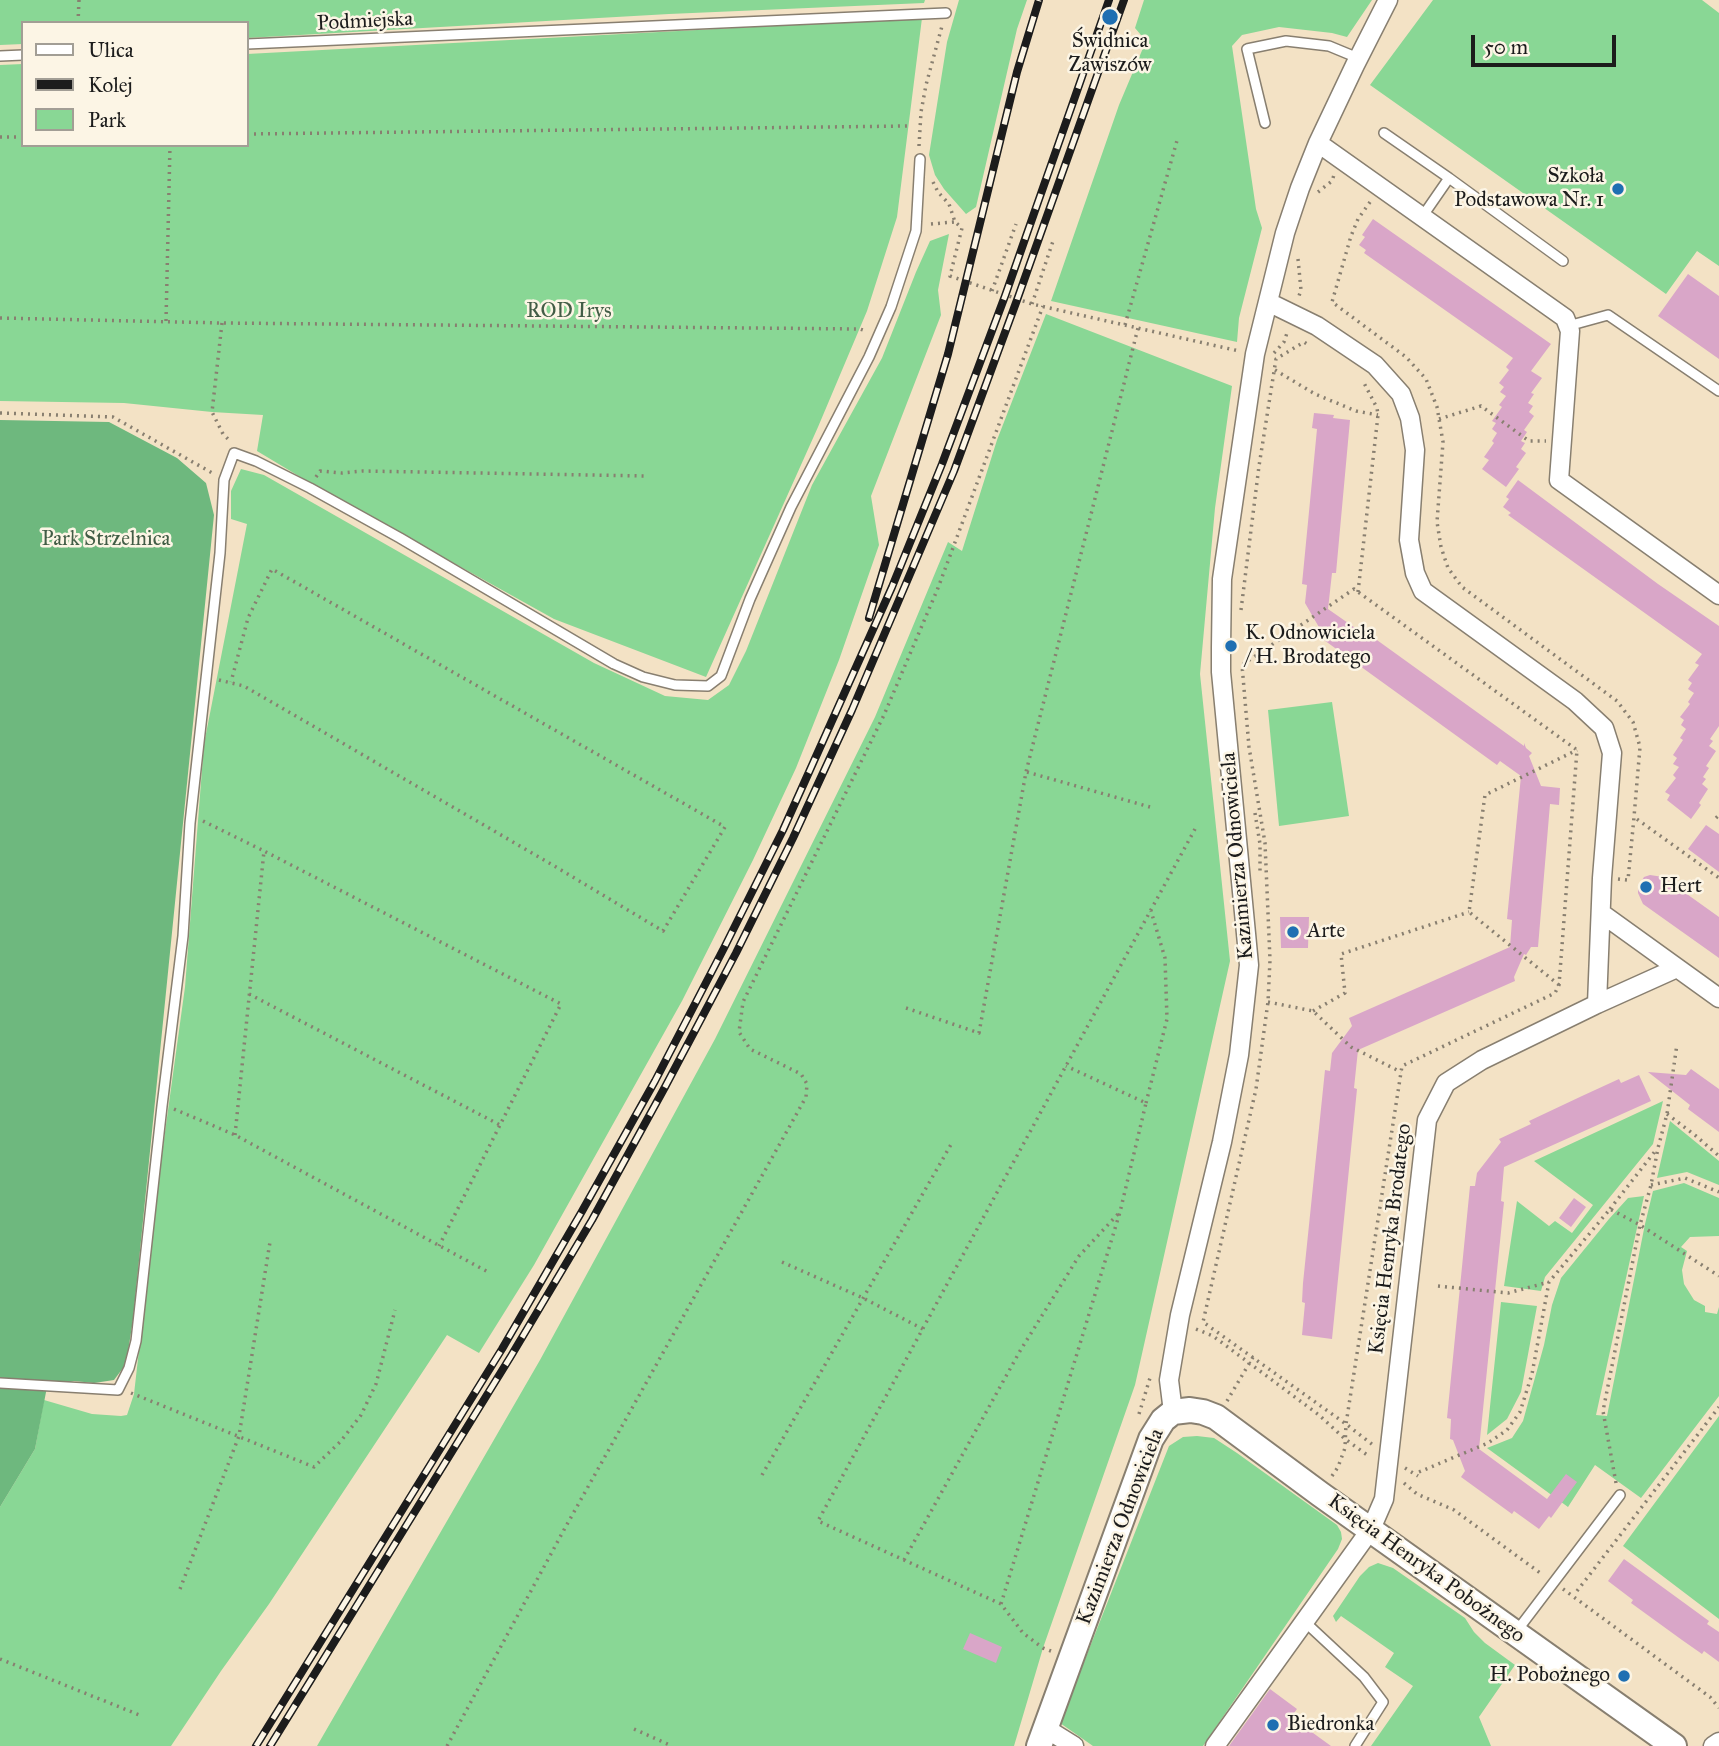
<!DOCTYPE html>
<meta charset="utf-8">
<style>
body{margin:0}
#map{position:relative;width:1719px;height:1746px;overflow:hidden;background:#f3e2c5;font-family:"IM FELL Great Primer",serif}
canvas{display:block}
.legend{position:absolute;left:21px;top:21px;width:228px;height:126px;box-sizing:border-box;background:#fcf5e5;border:2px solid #a29e95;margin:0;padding:9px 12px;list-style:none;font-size:21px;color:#1c1c1c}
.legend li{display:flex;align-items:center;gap:14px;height:35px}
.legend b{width:35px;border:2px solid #a29e95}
.scale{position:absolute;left:1471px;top:35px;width:145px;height:32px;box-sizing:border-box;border:4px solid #1c1c1c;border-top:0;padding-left:9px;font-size:21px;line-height:24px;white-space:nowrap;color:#1c1c1c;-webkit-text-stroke:5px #fcf5e5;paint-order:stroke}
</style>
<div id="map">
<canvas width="1719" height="1746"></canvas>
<ul class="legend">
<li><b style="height:9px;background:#fff"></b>Ulica</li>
<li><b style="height:9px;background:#1c1c1c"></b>Kolej</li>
<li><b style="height:19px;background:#89d795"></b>Park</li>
</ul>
<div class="scale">50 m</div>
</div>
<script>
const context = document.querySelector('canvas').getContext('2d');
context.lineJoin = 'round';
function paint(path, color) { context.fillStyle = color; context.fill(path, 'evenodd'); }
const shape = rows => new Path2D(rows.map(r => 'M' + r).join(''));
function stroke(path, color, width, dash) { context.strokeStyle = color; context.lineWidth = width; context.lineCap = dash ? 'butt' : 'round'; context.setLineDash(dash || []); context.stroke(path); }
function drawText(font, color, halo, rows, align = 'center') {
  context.font = font + ' "IM FELL Great Primer",serif'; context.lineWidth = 5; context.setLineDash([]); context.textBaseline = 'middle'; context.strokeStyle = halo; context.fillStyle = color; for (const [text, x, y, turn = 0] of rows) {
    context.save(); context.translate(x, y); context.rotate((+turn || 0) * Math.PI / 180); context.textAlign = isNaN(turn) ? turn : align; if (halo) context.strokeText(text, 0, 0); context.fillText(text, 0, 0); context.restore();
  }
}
paint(shape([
 [0,0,925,0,924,3,669,14,247,38,247,23,23,23,23,44,0,45],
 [959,0,1027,0,1017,29,976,207,966,214,944,189,935,175,929,155,947,42],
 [1144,0,1372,0,1347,37,1332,33,1279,27,1242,35,1232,46,1256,209,1262,228,1239,318,1237,342,1051,301,1119,105,1146,41,1135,28],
 [1433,0,1702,0,1719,13,1719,266,1697,251,1666,294,1370,85],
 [922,18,897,217,867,311,818,427,706,677,554,619,312,484,257,451,263,415,212,412,124,403,0,401,0,65,23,64,23,145,247,145,247,54],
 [949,234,938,290,941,315,871,496,879,545,839,660,796,768,753,860,682,1001,534,1265,479,1353,447,1335,269,1604,221,1671,171,1746,0,1746,0,1507,35,1449,44,1400,92,1414,121,1416,127,1415,134,1394,158,1183,185,987,204,744,247,524,231,519,231,491,241,469,264,475,594,663,665,696,708,700,729,685,746,651,812,485,882,358,916,272,930,241],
 [1046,314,1232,386,1215,508,1200,674,1230,961,1135,1385,1043,1648,1014,1746,317,1746,540,1360,715,1039,875,717,948,542,962,551,997,440],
 [1332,702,1349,816,1279,826,1268,710],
 [1663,1101,1653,1144,1545,1277,1541,1291,1504,1286,1517,1201,1549,1226,1555,1221,1572,1233,1593,1205,1534,1161],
 [1670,1121,1719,1161,1719,1185,1687,1172,1657,1178],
 [1684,1183,1719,1198,1719,1236,1690,1237,1681,1247,1687,1251,1682,1270,1684,1284,1694,1300,1705,1306,1705,1312,1717,1314,1719,1307,1719,1396,1641,1498,1595,1465,1568,1507,1487,1448,1512,1438,1523,1421,1544,1345,1552,1305,1561,1278,1609,1219,1628,1198,1644,1196,1596,1415,1607,1416,1645,1224,1653,1191],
 [1501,1302,1537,1306,1521,1392,1507,1419,1487,1435],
 [1719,1416,1719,1619,1623,1546],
 [1197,1436,1214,1438,1237,1453,1337,1525,1341,1532,1342,1539,1338,1549,1203,1746,1093,1746,1060,1723,1169,1446,1183,1437],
 [1378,1563,1393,1568,1465,1618,1474,1632,1485,1643,1515,1665,1479,1717,1491,1746,1371,1746,1413,1686,1385,1667,1394,1653,1341,1616,1336,1622,1333,1616,1360,1576,1369,1567]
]), '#89d795');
paint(shape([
 [0,420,109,422,177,458,206,483,214,515,133,1320,126,1364,114,1380,94,1383,74,1381,47,1387,35,1449,0,1507]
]), '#6eb87e');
paint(shape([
 [1373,219,1551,344,1531,371,1542,378,1531,393,1534,394,1528,403,1533,406,1529,412,1534,416,1524,430,1527,432,1521,441,1525,443,1521,449,1526,453,1516,467,1519,469,1506,487,1482,469,1489,460,1484,457,1494,443,1492,441,1497,433,1492,429,1496,423,1492,421,1502,407,1499,405,1506,396,1500,392,1504,387,1499,383,1509,370,1506,367,1513,358,1364,253,1366,250,1359,245,1365,237,1362,235],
 [1688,274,1719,296,1719,359,1658,316],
 [1314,413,1334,415,1333,418,1350,420,1336,573,1332,573,1328,609,1361,632,1363,630,1524,746,1524,743,1526,748,1532,753,1529,756,1541,786,1560,788,1559,805,1550,804,1538,947,1531,947,1526,955,1524,954,1514,977,1515,981,1358,1050,1354,1088,1357,1089,1332,1339,1302,1335,1305,1303,1302,1302,1303,1283,1325,1070,1330,1071,1332,1053,1352,1026,1349,1018,1510,947,1512,920,1507,919,1521,776,1500,761,1497,765,1317,635,1320,629,1305,603,1307,585,1302,584,1317,429,1312,428],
 [1518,480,1658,584,1719,626,1719,726,1710,739,1713,741,1709,746,1716,751,1706,766,1709,768,1703,777,1706,779,1702,784,1708,789,1699,803,1701,805,1691,819,1667,800,1670,795,1665,792,1676,778,1673,775,1679,767,1673,764,1677,758,1673,755,1683,740,1680,738,1686,729,1681,725,1684,720,1680,717,1690,704,1688,702,1694,693,1688,689,1692,683,1688,680,1699,665,1695,663,1702,654,1508,515,1511,513,1503,507,1509,499,1506,497],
 [1706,825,1719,834,1719,872,1688,849],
 [1650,875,1663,877,1719,917,1719,958,1643,904,1638,893,1638,887,1644,877],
 [1280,917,1309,917,1308,948,1281,948],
 [1691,1069,1719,1089,1719,1132,1688,1109,1690,1105,1648,1072,1686,1075],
 [1639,1075,1651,1101,1504,1167,1501,1201,1504,1202,1479,1449,1547,1499,1566,1474,1577,1482,1551,1518,1549,1516,1539,1529,1514,1511,1512,1514,1461,1477,1465,1471,1453,1440,1450,1439,1451,1419,1447,1418,1470,1186,1475,1186,1477,1173,1501,1142,1499,1139,1531,1124,1529,1121,1582,1096,1619,1079,1621,1083],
 [1574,1198,1586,1207,1571,1227,1559,1218],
 [1624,1559,1709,1621,1707,1624,1719,1632,1719,1662,1704,1651,1702,1654,1682,1640,1631,1603,1633,1600,1608,1581],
 [970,1633,1002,1647,996,1663,963,1649],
 [1270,1689,1297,1709,1291,1717,1331,1746,1229,1746]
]), '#d9a6c8');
const lane = shape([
 [247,44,946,13],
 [0,56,23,55],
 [1265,123,1247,49,1286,41,1329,46,1358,58],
 [1384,133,1449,178,1422,217],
 [1449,178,1563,261],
 [1568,326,1608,315,1719,391],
 [0,1383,118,1390,129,1368,136,1341,162,1106,183,936,190,823,220,553,224,480,234,453,256,461,310,488,400,538,614,664,643,677,675,685,708,686,721,676,750,599,791,507,869,357,891,307,916,231,920,159],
 [1305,1622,1364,1677,1383,1702,1355,1746],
 [1516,1632,1620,1495]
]);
const street = shape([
 [1318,143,1565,318,1570,331,1559,480,1719,595],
 [1268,302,1317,326,1375,365,1401,394,1410,418,1415,450,1409,540,1415,573,1423,591,1575,701,1604,728,1612,753,1602,878,1597,1004],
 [1601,913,1719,998],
 [1173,1412,1169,1380,1180,1315,1222,1142,1239,1055,1249,965,1221,672,1221,647,1222,579,1255,354,1285,233,1300,188,1318,143,1355,65,1388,0],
 [1045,1728,1074,1746],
 [1215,1746,1371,1529,1384,1499,1427,1120,1446,1083,1482,1060,1597,1004,1677,968],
 [1713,1746,1719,1742]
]);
const secondary = shape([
 [1039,1746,1151,1439,1163,1420,1173,1412,1190,1410,1203,1412,1216,1417,1320,1494,1674,1746]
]);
stroke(lane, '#887f70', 12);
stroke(street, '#887f70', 21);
stroke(secondary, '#887f70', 28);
stroke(shape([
 [78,23,79,0],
 [247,134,908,126],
 [0,137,23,137],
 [919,146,921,112,926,85,942,26],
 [933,182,938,192,949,204,955,222,962,228,950,276,1032,304,1239,351],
 [1318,192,1332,181,1334,175],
 [1370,202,1358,219,1351,236,1332,302,1406,357,1426,379,1437,407,1443,442,1437,522,1441,547,1448,568,1462,587,1617,701,1633,722,1640,747,1634,817],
 [931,224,954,222],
 [1298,259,1301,290,1299,296],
 [992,291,1016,224],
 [1032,304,1054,238],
 [0,318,222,323,860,329,866,331],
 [166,321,170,145],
 [222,323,212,412,223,434,230,441],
 [1125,325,1178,137],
 [1274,353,1284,342,1288,330],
 [1275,370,1315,394,1356,411,1378,415],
 [0,413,113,417,214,474],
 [1439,419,1481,406,1529,441,1546,441],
 [316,477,320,471,342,473,363,471,647,476],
 [1358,592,1378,415,1377,408,1363,381],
 [1241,610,1259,466,1276,359,1304,342,1307,344],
 [219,680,244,686,551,864,663,931,725,827,272,569,248,618,231,682],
 [1027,772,1150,807],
 [1255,813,1260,844,1260,871],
 [1716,818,1719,815],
 [203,821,264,851],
 [1618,879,1628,880,1634,817,1719,878],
 [1559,985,1469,912,1485,795,1577,750],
 [249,994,500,1125],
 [1268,1002,1313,1011,1351,1047,1401,1072],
 [906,1008,979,1033,1026,772,1138,328],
 [1313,1011,1345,993,1341,954,1469,912],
 [1146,1103,1167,1019,1165,958,1151,911],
 [174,1109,235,1135,488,1272],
 [1667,1114,1696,1136,1719,1156],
 [235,1135,264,851,561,1004,439,1246],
 [1651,1185,1685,1178,1719,1192],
 [1610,1209,1656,1150],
 [782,1262,863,1298,923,1329],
 [1438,1286,1508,1293,1549,1282],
 [1196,1329,1213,1336,1319,1415,1345,1439,1370,1457],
 [131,1393,314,1467,341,1441,361,1415,376,1384,395,1310],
 [1227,1401,1253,1357],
 [1139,1414,1150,1378],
 [1405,1468,1418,1476],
 [1419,1472,1488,1443,1507,1430,1520,1412,1532,1374,1549,1282,1610,1209,1640,1225,1719,1276],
 [762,1475,953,1141],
 [1332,1476,1338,1467,1345,1448,1346,1424,1402,1066,1555,993,1559,985,1577,750,1354,589,1242,665,1249,747,1265,843,1270,960,1268,1002,1256,1089,1203,1322,1346,1424,1373,1445],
 [1404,1483,1417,1494,1454,1510,1543,1575],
 [1616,1483,1603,1411,1640,1225,1651,1185,1658,1148,1667,1114,1677,1044],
 [904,1560,1020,1351,1079,1256,1118,1214],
 [180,1589,239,1436,270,1242],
 [1563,1589,1710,1697,1719,1708],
 [1577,1591,1719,1407],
 [1001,1604,1120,1212,1146,1103,1066,1066],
 [1051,1651,1043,1648,1023,1633,1001,1604,818,1521,1195,829],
 [0,1659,142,1716],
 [634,1729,672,1746],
 [447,1746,565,1528,806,1097,807,1084,801,1074,750,1049,739,1032,743,1002,884,715,938,588,1043,306]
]), '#887f70', 3.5, [2, 5]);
stroke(lane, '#fff', 9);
stroke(street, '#fff', 18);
stroke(secondary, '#fff', 24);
const rail = shape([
 [869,618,948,354,1017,72,1039,0],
 [256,1746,502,1349,581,1213,655,1081,724,948,783,830,892,587,942,464,1005,296,1109,0],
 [270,1746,511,1356,592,1220,665,1087,736,953,793,838,852,710,954,471,1017,300,1124,0]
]);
stroke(rail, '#1c1c1c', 8);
stroke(rail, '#fcf5e5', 5, [16]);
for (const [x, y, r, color] of [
 [1110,17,9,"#1f6fb2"],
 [1618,189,7,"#1f6fb2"],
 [1231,646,7,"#1f6fb2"],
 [1646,887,7,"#1f6fb2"],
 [1293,932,7,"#1f6fb2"],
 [1624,1676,7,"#1f6fb2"],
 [1273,1725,7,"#1f6fb2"]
]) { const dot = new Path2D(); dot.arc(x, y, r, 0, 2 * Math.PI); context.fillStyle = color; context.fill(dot); stroke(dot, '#fcf5e5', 2.5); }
drawText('21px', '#1c1c1c', '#fcf5e5', [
 ["Podmiejska",365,22,-3],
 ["Kazimierza Odnowiciela",1238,856,-95],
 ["Księcia Henryka Brodatego",1391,1239,-83],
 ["Kazimierza Odnowiciela",1121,1527,-69],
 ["Księcia Henryka Pobożnego",1426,1569,36]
]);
drawText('21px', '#1c1c1c', '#fcf5e5', [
 ["Świdnica",1110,42,"center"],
 ["Zawiszów",1110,66,"center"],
 ["Szkoła",1604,177,"right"],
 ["Podstawowa Nr. 1",1604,201,"right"],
 ["K. Odnowiciela",1245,634],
 ["/ H. Brodatego",1245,658],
 ["Hert",1660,887],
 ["Arte",1307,932],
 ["H. Pobożnego",1610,1676,"right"],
 ["Biedronka",1287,1725]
], 'left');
drawText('21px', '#425d46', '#fcf5e5', [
 ["ROD Irys",569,312],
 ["Park Strzelnica",106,540]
]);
</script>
